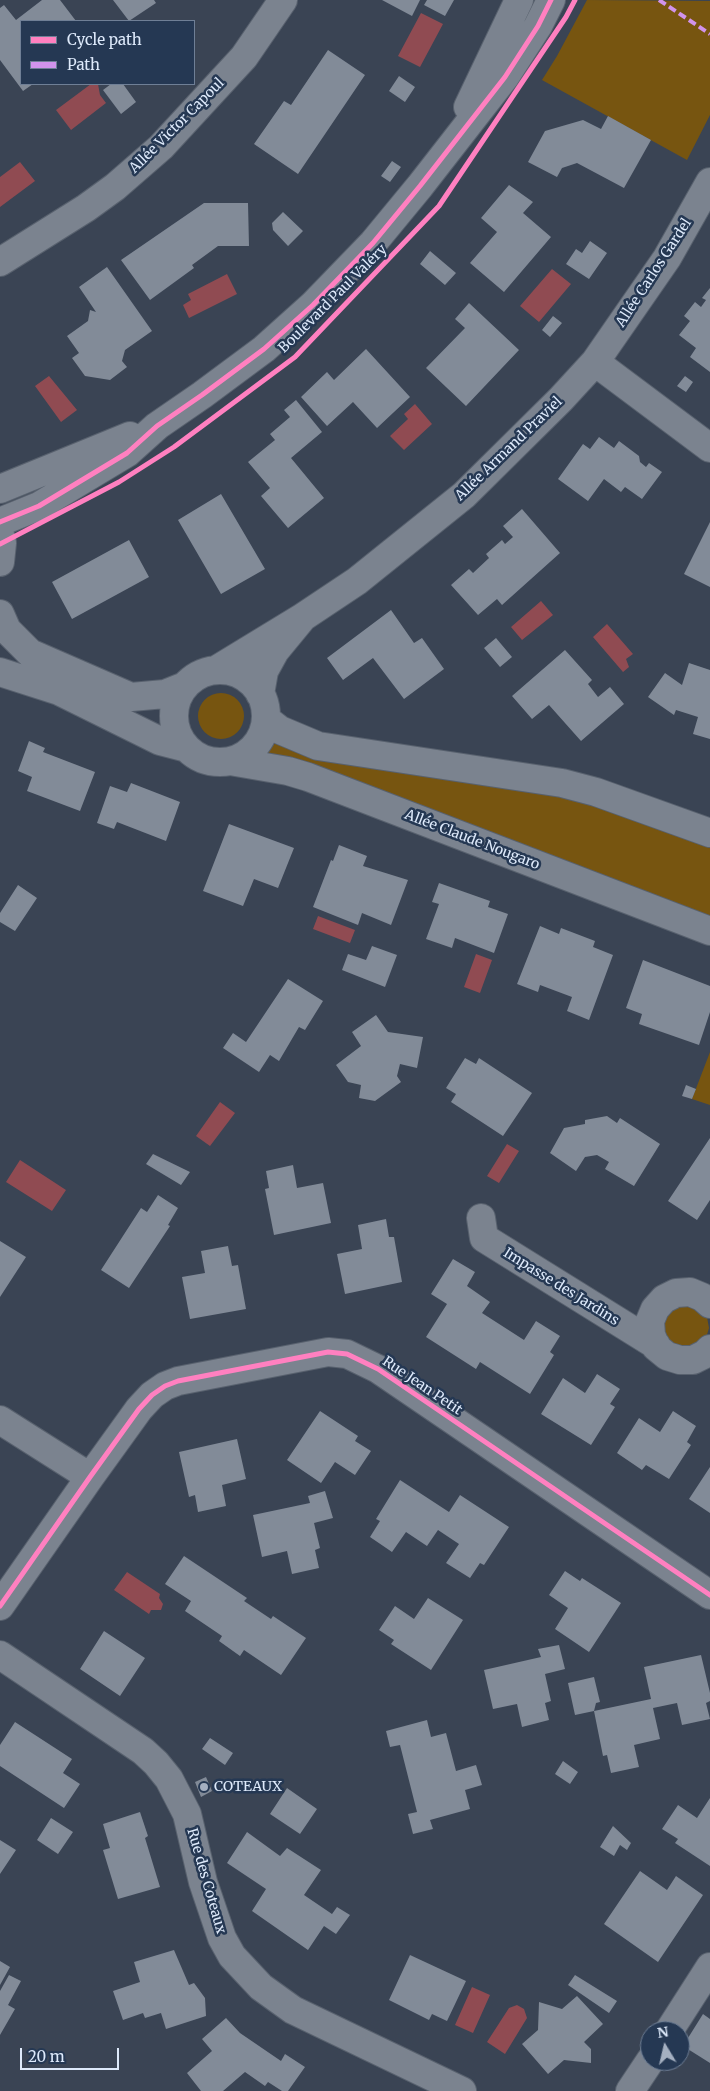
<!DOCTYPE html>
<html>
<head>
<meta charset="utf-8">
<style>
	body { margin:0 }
	#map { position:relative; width:710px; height:2091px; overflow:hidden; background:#3a4454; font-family:Merriweather,serif }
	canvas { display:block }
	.legend { position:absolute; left:20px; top:20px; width:175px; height:65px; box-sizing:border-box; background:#253853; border:1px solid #6f7f96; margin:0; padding:6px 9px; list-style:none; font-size:15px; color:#deeafb }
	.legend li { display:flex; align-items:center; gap:10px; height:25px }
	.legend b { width:25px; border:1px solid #6f7f96 }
	.north { position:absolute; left:640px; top:2021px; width:50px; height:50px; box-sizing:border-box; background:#253853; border:1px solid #6f7f96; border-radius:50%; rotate:351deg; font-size:14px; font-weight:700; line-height:20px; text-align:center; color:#deeafb }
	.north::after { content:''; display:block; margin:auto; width:18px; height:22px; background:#a5b0c1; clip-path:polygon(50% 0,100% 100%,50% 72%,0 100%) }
	.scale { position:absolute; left:20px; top:2048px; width:99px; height:22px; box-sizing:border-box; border:2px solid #deeafb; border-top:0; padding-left:6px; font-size:15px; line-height:18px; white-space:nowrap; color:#deeafb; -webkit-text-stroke:4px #253853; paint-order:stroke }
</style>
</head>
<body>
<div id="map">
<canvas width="710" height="2091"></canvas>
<ul class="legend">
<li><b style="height:6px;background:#ff80c0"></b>Cycle path</li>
<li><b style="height:6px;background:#d193ec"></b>Path</li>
</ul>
<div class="north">N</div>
<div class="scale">20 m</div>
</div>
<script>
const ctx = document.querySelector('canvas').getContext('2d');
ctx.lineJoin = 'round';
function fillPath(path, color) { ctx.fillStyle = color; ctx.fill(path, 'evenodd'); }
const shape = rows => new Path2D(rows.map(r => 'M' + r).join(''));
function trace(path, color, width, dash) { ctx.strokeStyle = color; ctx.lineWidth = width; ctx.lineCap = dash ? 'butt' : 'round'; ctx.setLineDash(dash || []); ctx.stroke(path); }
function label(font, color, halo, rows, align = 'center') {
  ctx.font = font + ' Merriweather,serif'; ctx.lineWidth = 5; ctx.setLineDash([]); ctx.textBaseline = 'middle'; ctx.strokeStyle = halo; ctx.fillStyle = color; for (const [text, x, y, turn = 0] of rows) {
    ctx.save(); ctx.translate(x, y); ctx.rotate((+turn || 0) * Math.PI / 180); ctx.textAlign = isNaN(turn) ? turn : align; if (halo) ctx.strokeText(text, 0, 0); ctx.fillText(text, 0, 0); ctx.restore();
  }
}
fillPath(shape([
	[587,0,710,1,710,115,687,160,542,80,557,56],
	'198 716a23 23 0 1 1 46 0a23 23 0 1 1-46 0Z',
	[271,740,547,790,710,843,710,920,263,754],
	[710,1052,710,1105,692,1099],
	[681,1303,701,1309,707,1317,709,1328,706,1338,698,1346,678,1349,663,1336,664,1315]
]), '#775510');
fillPath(shape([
	[421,13,443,24,420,67,398,56],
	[91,84,98,84,100,95,106,103,71,130,56,110],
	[20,162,35,181,0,207,0,177],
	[552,269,571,284,539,322,520,306],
	[227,274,237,294,189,318,183,305,191,300,188,294],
	[49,376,77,410,61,422,35,386],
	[415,404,432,424,404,450,390,436,408,419,404,414],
	[541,601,553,615,522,640,511,627],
	[607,624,633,654,626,659,629,667,623,672,593,637],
	[318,916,355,930,350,943,313,929],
	[476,954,492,960,480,993,464,987],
	[220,1102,235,1113,210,1146,196,1136],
	[507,1144,519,1151,499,1183,487,1176],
	[20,1160,66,1190,52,1211,6,1182],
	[127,1572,160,1594,159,1598,163,1604,161,1610,151,1610,149,1614,114,1590],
	[472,1987,490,1995,473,2033,455,2025],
	[517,2005,524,2009,527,2018,505,2054,487,2042,509,2008]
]), '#904b52');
fillPath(shape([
	[42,0,60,0,76,21,21,21,21,84,33,84,23,91,0,60,0,8,4,5,16,20],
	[113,0,154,0,156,3,129,21],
	[382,0,420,0,412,16],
	[427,0,454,0,445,16,424,5],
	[328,50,365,75,298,174,254,144,284,101,291,105],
	[399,76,415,87,405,102,389,91],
	[111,84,123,84,136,102,121,114,103,90],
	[608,116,651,140,624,188,577,163,562,168,557,177,528,162,545,131,583,120,601,129],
	[392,161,401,167,390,182,381,176],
	[509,185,533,202,523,213,551,237,504,292,470,263,497,232,481,218],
	[204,203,248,203,249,246,218,246,192,265,194,268,150,300,121,260],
	[283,212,303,231,288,246,273,230,272,223],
	[590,241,607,253,589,279,566,264,576,249,582,253],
	[430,251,456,273,445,285,420,264],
	[107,267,152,331,125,350,122,361,127,367,110,380,85,376,72,358,79,353,67,336,88,321,90,310,96,312,79,287],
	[710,288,710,372,690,357,696,348,679,335,690,321,684,316,695,302,701,307,706,300,702,298],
	[469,303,519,350,466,406,426,368,465,328,455,319],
	[553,316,562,323,550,337,542,330],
	[366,349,410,397,377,428,353,402,327,426,301,397,327,372,334,380],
	[685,376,693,382,686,392,677,386],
	[296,400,322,432,291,458,324,498,288,528,261,496,270,488,248,462,275,440,270,434,290,417,284,410],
	[599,437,614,448,619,441,639,456,640,462,646,467,649,463,662,472,642,499,625,487,621,492,604,479,588,501,558,479,583,444,590,449],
	[221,494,265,569,221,594,178,520],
	[522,509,560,553,502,605,497,599,478,615,451,585,469,569,473,573,489,558,486,554,502,540,505,544,513,537,503,526],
	[710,522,710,587,684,574],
	[129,540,149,577,72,619,52,582],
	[391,610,414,643,422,638,444,669,404,699,373,658,343,680,327,658],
	[496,638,512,657,500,667,484,648],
	[565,650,592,680,588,684,598,697,610,687,624,704,581,741,549,705,532,719,512,696],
	[689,663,710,670,710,739,693,734,698,717,676,710,674,715,648,697,665,673,682,685],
	[29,741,45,748,43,752,95,772,80,811,27,791,32,777,18,771],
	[131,783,180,802,166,841,117,822,114,829,97,823,110,786,127,792],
	[229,824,294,848,278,888,254,879,243,906,203,891],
	[339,845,367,856,363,866,408,880,391,925,362,913,358,925,313,907,331,860,333,861],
	[439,883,490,901,488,907,508,914,494,953,455,938,452,948,426,939,439,904,432,902],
	[18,885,37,898,15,931,0,922,0,913],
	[540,926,559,934,561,928,595,941,593,947,613,955,589,1020,567,1011,572,997,540,985,538,992,517,984],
	[372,946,397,955,385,987,342,970,348,954,366,960],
	[643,960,710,986,710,1012,699,1045,639,1024,642,1014,626,1008],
	[288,979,323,1001,305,1030,299,1027,279,1061,270,1055,259,1072,223,1048,233,1033,246,1042],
	[376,1015,388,1032,423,1037,417,1068,400,1064,397,1076,401,1082,375,1101,359,1098,361,1085,348,1082,336,1065,361,1046,352,1032],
	[465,1058,476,1064,479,1058,532,1093,503,1136,451,1102,456,1094,446,1088],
	[686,1085,696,1089,692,1099,682,1096],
	[607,1116,617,1123,620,1118,660,1144,634,1186,605,1169,609,1162,597,1155,585,1157,576,1171,550,1153,564,1128,585,1124,585,1120],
	[710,1138,710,1200,697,1220,668,1201],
	[153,1154,190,1172,181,1185,146,1164],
	[293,1165,297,1188,323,1183,331,1223,274,1235,265,1189,269,1188,266,1171],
	[158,1195,178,1208,168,1225,170,1226,129,1288,101,1270,141,1208,147,1212],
	[386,1219,389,1237,394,1237,402,1282,345,1294,337,1254,362,1249,358,1225],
	[0,1241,26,1257,0,1297],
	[228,1246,232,1266,238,1265,246,1309,190,1319,182,1277,205,1273,201,1251],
	[453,1259,475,1272,467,1286,490,1302,482,1313,524,1340,536,1321,560,1336,550,1352,554,1355,530,1394,480,1362,476,1369,426,1337,447,1304,431,1294],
	[597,1374,620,1389,610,1404,615,1407,591,1445,541,1414,563,1378,585,1393],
	[320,1411,358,1436,355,1441,371,1451,355,1475,335,1462,321,1483,287,1460],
	[673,1411,696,1426,687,1442,691,1445,669,1479,646,1465,642,1470,617,1453,639,1418,660,1432],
	[237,1439,246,1479,222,1485,226,1506,198,1512,195,1495,189,1497,179,1452],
	[710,1467,710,1513,689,1499],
	[400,1480,449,1512,460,1495,509,1527,484,1565,480,1563,470,1578,446,1563,459,1544,438,1530,427,1546,406,1532,392,1552,370,1537,380,1521,376,1519],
	[325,1491,333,1518,314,1523,320,1548,315,1550,319,1568,292,1574,287,1551,262,1557,253,1515,310,1503,308,1496],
	[184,1556,247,1598,244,1601,271,1619,273,1616,306,1638,281,1675,244,1650,240,1656,219,1641,222,1636,185,1611,191,1601,165,1584],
	[565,1571,580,1581,582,1578,621,1603,589,1652,555,1629,568,1608,549,1595],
	[428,1598,463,1620,431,1670,391,1644,394,1640,379,1630,395,1606,414,1619],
	[104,1631,145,1658,120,1696,80,1669],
	[559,1645,565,1669,545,1674,551,1701,545,1703,549,1720,522,1727,517,1704,493,1709,484,1670,541,1657,538,1649],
	[701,1655,710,1693,710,1701,706,1703,710,1719,682,1725,677,1703,653,1708,660,1739,634,1745,639,1767,611,1773,607,1755,603,1756,594,1711,651,1699,644,1667],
	[594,1677,600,1702,596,1703,594,1711,575,1715,568,1683],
	[427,1720,431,1737,446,1733,456,1771,476,1765,482,1785,465,1790,470,1809,430,1820,433,1829,413,1834,408,1814,417,1812,400,1745,390,1747,386,1731],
	[15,1722,72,1759,63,1773,80,1784,64,1808,0,1766,0,1745],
	[210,1738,233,1753,225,1765,202,1749],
	[563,1761,578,1772,570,1784,555,1774],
	[206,1777,212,1791,201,1797,195,1782],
	[287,1788,317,1809,300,1834,270,1814],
	[710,1798,710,1866,675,1843,678,1839,662,1829,678,1805,697,1818],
	[140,1812,148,1836,145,1838,160,1887,118,1899,103,1850,110,1848,103,1824],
	[51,1818,73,1832,58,1854,37,1840],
	[613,1826,631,1843,627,1850,620,1845,614,1856,600,1847],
	[247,1832,280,1856,287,1848,321,1870,304,1895,332,1914,337,1907,350,1915,336,1934,324,1926,308,1950,252,1911,266,1889,227,1863],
	[0,1840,16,1850,0,1874],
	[640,1871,667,1890,676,1876,703,1895,658,1962,604,1924],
	[174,1950,189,1985,194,1983,205,1998,206,2016,166,2029,161,2013,145,2018,143,2013,123,2020,113,1991,140,1982,134,1962],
	[410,1955,466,1981,447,2021,432,2014,429,2020,389,2000],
	[0,1961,10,1967,0,1985],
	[9,1975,21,1981,8,2005,15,2009,0,2035,0,1991],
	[575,1975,617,2001,609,2013,568,1985],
	[577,1996,603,2024,584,2042,591,2049,591,2063,564,2060,548,2074,522,2044,538,2030,539,2002,562,2009],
	[703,2014,710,2019,710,2063,683,2046],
	[226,2018,240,2033,281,2061,285,2054,305,2067,288,2091,282,2091,268,2082,265,2086,245,2072,223,2091,201,2091,187,2073,212,2051,202,2039]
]), '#828b98');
const minor = shape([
	[468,107,519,0],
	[0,262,86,208,115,187,161,147,244,57,283,0],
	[595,362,710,448],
	[0,489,130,436],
	[0,522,39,506,127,453,157,426,202,395,264,349,313,305,373,243,420,186,505,77,538,26,551,0],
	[0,535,2,543,0,562],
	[0,614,7,630,30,653,131,697,165,694,185,686],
	[303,617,357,581,464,495,561,399,595,362,667,258,710,182],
	[216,670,303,617,275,651,264,671,260,694],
	'174 716a46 46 0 1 1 92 0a46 46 0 1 1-92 0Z',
	[0,672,59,691,160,741,187,748],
	[266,719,280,730,318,746,562,783,596,792,710,833],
	[230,761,288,771,308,777,710,931],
	[481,1218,484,1238,656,1345],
	[710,1304,702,1297,690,1292,676,1293,664,1299,655,1309,650,1321,651,1335,656,1347,667,1356,680,1360,693,1360,705,1354,710,1349],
	[0,1420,90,1477],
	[0,1606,90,1477,139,1409,152,1395,165,1386,178,1381,328,1352,347,1354,378,1369,710,1595],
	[0,1655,143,1751,156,1763,169,1779,187,1814,203,1882,222,1938,232,1956,261,1987,293,2010,462,2091],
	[669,2031,710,1967],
	[630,2091,650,2061]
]);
trace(minor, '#58616e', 30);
trace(minor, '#7b838f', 28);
trace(shape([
	[659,0,710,34]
]), '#d193ec', 4, [8, 4]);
trace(shape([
	[0,522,39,506,127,453,157,426,202,395,264,349,313,305,373,243,420,186,505,77,538,26,551,0],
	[0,544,119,482,174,447,295,357,439,206,566,17,575,0],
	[0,1606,90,1477,139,1409,152,1395,165,1386,178,1381,328,1352,347,1354,378,1369,710,1595]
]), '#ff80c0', 5);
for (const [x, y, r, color] of [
	[204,1787,5,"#a5b0c1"]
]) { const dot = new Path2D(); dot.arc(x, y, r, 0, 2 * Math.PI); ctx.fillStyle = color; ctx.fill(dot); trace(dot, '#253853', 2); }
label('14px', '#deeafb', '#253853', [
	["Allée Victor Capoul",177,126,-45],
	["Allée Carlos Gardel",654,273,-57],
	["Boulevard Paul Valéry",333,299,-45],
	["Allée Armand Praviel",509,449,-44],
	["Allée Claude Nougaro",472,840,21],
	["Impasse des Jardins",561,1287,32],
	["Rue Jean Petit",422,1386,34],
	["Rue des Coteaux",206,1881,74]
]);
label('14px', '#deeafb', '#253853', [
	["COTEAUX",214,1787]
], 'left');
</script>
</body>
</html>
